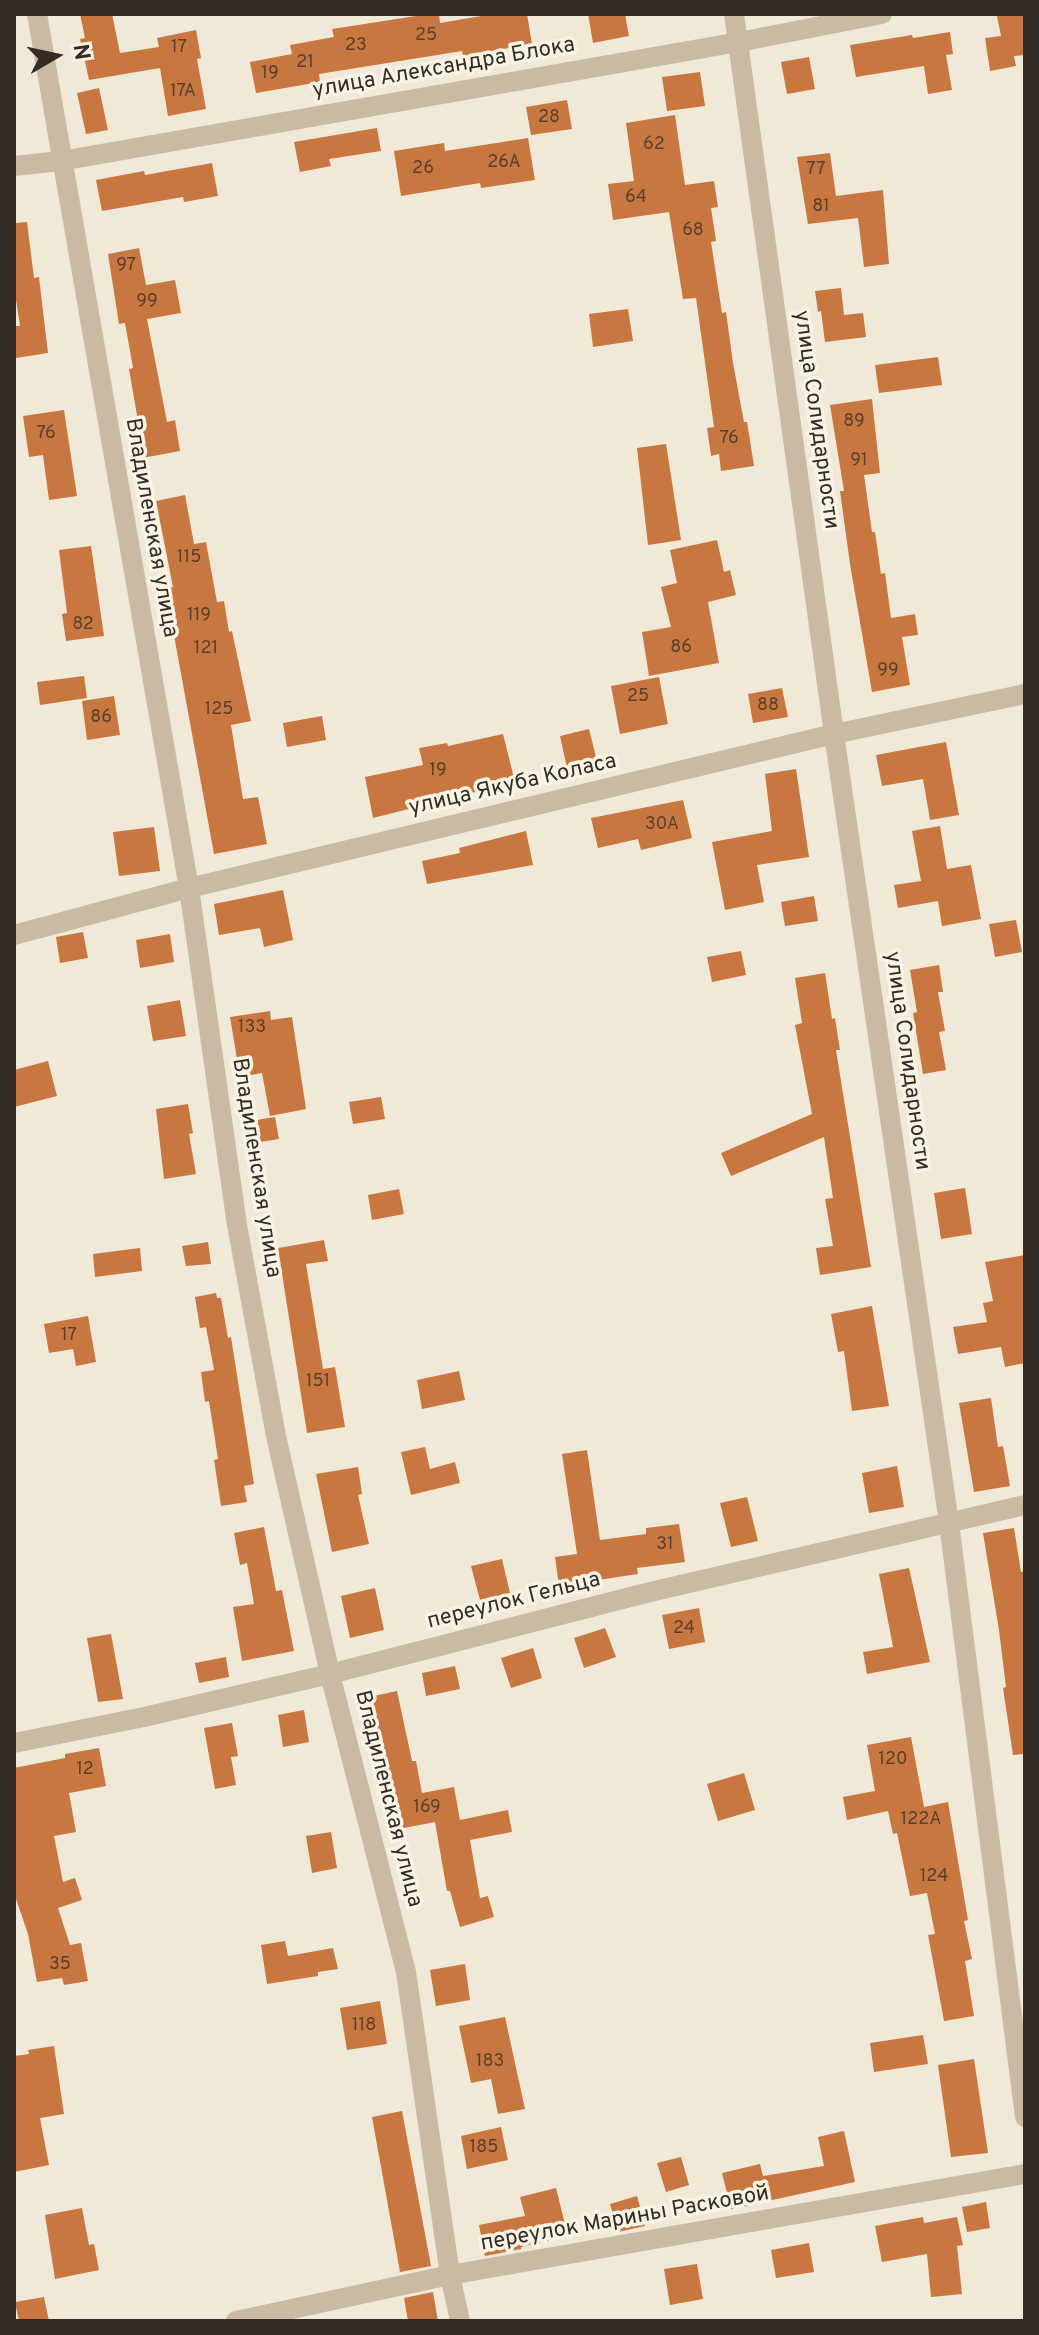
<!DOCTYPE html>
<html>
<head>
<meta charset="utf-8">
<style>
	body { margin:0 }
	#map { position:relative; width:1039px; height:2335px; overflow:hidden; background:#f1e9d7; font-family:Overpass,sans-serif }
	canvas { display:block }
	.frame { position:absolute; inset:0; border:16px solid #342c25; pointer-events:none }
	.north { position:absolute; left:16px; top:16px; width:80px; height:80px; -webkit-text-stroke:6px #f9f3e3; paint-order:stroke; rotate:81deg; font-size:22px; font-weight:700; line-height:32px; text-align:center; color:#342c25 }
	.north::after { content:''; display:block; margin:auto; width:28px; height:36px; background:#342c25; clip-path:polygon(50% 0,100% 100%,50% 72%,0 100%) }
</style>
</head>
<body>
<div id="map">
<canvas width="1039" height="2335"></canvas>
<div class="frame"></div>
<div class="north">N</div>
</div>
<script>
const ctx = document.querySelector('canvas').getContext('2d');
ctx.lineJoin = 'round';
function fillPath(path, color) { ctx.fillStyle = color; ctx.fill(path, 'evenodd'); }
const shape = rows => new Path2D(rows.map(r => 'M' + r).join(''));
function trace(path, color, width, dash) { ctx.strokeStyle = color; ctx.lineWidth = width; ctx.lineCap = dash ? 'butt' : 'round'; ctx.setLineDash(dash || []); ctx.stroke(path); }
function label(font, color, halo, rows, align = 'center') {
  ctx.font = font + ' Overpass,sans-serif'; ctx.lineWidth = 7; ctx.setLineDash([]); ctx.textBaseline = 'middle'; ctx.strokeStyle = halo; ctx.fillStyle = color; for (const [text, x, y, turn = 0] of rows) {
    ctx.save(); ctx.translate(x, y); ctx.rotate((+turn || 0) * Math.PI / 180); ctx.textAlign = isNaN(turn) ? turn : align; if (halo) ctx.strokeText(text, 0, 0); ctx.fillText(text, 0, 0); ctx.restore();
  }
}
fillPath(shape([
	[80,14,112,14,120,53,159,47,157,38,196,30,201,58,197,59,206,109,168,116,160,68,89,80,80,39,85,38],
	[429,14,439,14,440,23,493,14,527,14,532,44,485,52,486,56,464,60,462,51,319,74,320,82,256,93,250,62,292,54,290,45,334,37,332,29],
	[588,14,625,14,629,36,593,43],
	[1009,14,1025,14,1025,55,1014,56,1016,66,990,71,985,38,1001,36,997,16],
	[950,32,953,54,946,55,952,90,928,94,924,66,856,77,850,45,912,35,913,38],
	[809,57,815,89,787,94,781,62],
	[700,72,705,106,667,111,662,77],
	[99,88,108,130,86,134,77,93],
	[567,100,572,129,531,135,526,107],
	[675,115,685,185,714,181,718,207,711,208,716,241,711,242,722,313,726,312,733,363,744,422,747,422,754,466,721,471,719,454,711,456,707,428,714,427,696,298,683,299,669,212,613,220,608,184,634,181,626,123],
	[377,128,381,151,329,159,331,166,300,172,294,142],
	[528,138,535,180,481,188,480,183,401,196,394,151,444,143,445,151],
	[830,153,836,196,883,190,889,264,864,267,858,218,808,224,797,157],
	[212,163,218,196,184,202,183,197,102,211,96,180,144,171,145,175],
	[27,222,34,278,39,277,48,353,16,358,14,326,20,326,14,287,14,223],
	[139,248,146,285,175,280,181,313,147,319,167,422,175,420,180,451,142,458,136,427,139,427,129,369,133,368,125,323,119,324,108,254],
	[841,288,844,315,863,313,866,337,825,342,821,311,818,312,815,291],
	[628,309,633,341,593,347,589,314],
	[938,357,942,385,879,393,875,365],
	[872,399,880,473,864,475,872,532,875,532,881,574,885,573,891,618,915,614,918,635,902,637,910,685,872,692,850,564,840,491,844,491,830,405],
	[64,410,77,496,49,500,43,455,29,457,23,416],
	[666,444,681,540,648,545,637,448],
	[185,495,194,544,206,542,217,602,224,601,229,632,232,631,251,721,231,725,243,799,258,797,267,844,214,854,175,641,167,588,173,587,156,501],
	[717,540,724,572,730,570,736,595,708,602,719,663,649,676,642,632,671,627,661,587,677,583,670,550],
	[91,546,104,636,66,641,62,614,67,613,59,550],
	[84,676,87,698,40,705,37,682],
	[659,677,668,724,620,734,611,686],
	[782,688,788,717,753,723,748,694],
	[114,696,120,735,87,740,82,701],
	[322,716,326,740,287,747,283,723],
	[589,729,597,761,567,768,560,736],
	[503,734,515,782,373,818,365,777,423,765,419,748,447,743,448,746],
	[946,742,959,815,930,820,923,779,882,786,876,755],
	[796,769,809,857,757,865,764,902,725,910,712,842,772,831,765,774],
	[683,800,692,838,641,850,638,839,598,848,591,818],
	[940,826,947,869,971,865,981,919,942,926,938,901,898,908,894,885,921,881,912,831],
	[154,827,160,871,119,876,113,832],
	[526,831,533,865,427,884,422,861,460,853,459,848],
	[283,890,293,940,264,947,260,928,219,935,214,904],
	[814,896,818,921,785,926,781,902],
	[1016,920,1022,952,995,957,989,924],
	[83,932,88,958,60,963,56,937],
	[170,934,174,962,140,968,136,940],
	[741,951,746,975,712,982,707,957],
	[939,965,943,992,938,992,945,1031,939,1032,946,1070,923,1074,913,1013,917,1012,910,970],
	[825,973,832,1019,835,1018,840,1050,836,1050,871,1267,820,1275,816,1248,833,1246,825,1199,833,1198,824,1137,731,1176,721,1153,812,1114,795,1025,802,1023,795,978],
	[180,1000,186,1036,153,1041,147,1006],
	[270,1011,271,1020,292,1017,306,1109,270,1116,262,1073,240,1077,230,1017],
	[48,1061,57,1096,14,1107,14,1070],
	[381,1097,385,1119,353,1124,349,1102],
	[188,1104,193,1133,189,1134,196,1174,164,1179,156,1109],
	[275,1117,279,1139,254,1143,250,1121],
	[965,1188,972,1234,941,1239,934,1193],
	[399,1189,404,1214,372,1220,368,1195],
	[324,1240,328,1261,306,1264,323,1369,335,1367,345,1427,307,1433,278,1248],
	[208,1242,211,1264,186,1266,182,1246],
	[140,1248,142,1271,95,1277,93,1254],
	[1025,1255,1025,1363,1005,1367,1001,1347,958,1354,953,1327,987,1322,983,1303,993,1301,985,1262],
	[216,1293,217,1298,221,1298,228,1338,231,1337,254,1484,244,1486,247,1502,221,1506,214,1460,218,1459,209,1401,205,1402,201,1372,214,1370,206,1327,200,1328,195,1297],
	[872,1306,889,1406,852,1411,844,1351,838,1352,831,1314],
	[88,1316,96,1362,76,1366,73,1349,49,1353,44,1324],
	[459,1371,465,1400,422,1409,417,1380],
	[991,1398,998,1447,1003,1446,1010,1486,974,1492,959,1403],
	[425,1447,430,1469,455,1462,460,1483,411,1495,401,1452],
	[587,1450,600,1540,646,1534,646,1528,679,1524,685,1562,637,1568,638,1574,559,1586,555,1557,577,1554,562,1454],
	[897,1466,904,1507,869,1513,862,1473],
	[358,1467,362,1494,358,1495,369,1544,332,1552,316,1474],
	[747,1497,758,1541,731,1547,720,1503],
	[264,1527,276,1591,282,1590,294,1651,242,1661,233,1607,254,1604,247,1563,240,1565,234,1533],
	[1014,1528,1021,1572,1025,1571,1025,1754,1013,1755,1003,1688,1006,1687,999,1630,983,1533],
	[502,1559,510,1593,480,1600,471,1566],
	[909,1568,930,1662,867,1674,863,1652,893,1647,879,1574],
	[375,1588,384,1630,350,1638,341,1596],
	[699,1608,705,1642,669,1649,662,1615],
	[605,1628,616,1657,584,1668,574,1638],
	[111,1634,123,1699,98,1702,87,1638],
	[533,1648,542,1678,511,1688,501,1658],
	[226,1657,229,1677,199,1683,195,1663],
	[455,1666,460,1689,426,1696,422,1673],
	[397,1691,412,1761,416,1761,422,1793,454,1787,460,1820,508,1810,512,1832,470,1840,480,1898,488,1896,494,1917,460,1927,450,1891,447,1891,435,1822,399,1829,393,1796,388,1797,369,1697],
	[304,1710,309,1742,283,1747,278,1715],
	[232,1723,238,1756,231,1757,236,1785,215,1789,204,1728],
	[911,1737,924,1807,948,1802,968,1920,964,1921,972,1959,965,1961,974,2016,944,2021,928,1935,935,1934,927,1893,910,1896,897,1833,893,1834,888,1811,847,1820,843,1797,875,1791,867,1745],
	[99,1748,106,1786,69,1793,76,1832,54,1836,63,1882,75,1878,82,1900,58,1908,70,1945,81,1943,88,1981,64,1985,62,1978,37,1982,28,1934,14,1893,14,1768,65,1758,65,1754],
	[744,1773,755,1810,718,1821,707,1784],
	[331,1832,337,1868,312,1873,306,1836],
	[285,1941,288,1956,333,1948,338,1969,318,1972,318,1976,267,1984,261,1945],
	[465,1964,470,2000,436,2006,430,1970],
	[380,2001,387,2044,347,2050,340,2008],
	[505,2017,525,2109,498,2114,491,2079,471,2083,459,2026],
	[923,2035,928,2064,874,2072,870,2043],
	[54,2046,64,2114,40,2118,49,2165,14,2172,14,2056,29,2054,28,2050],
	[974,2059,988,2153,951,2157,938,2065],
	[402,2111,431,2266,400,2272,372,2117],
	[501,2127,508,2160,467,2169,461,2136],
	[844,2131,855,2182,731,2209,722,2173,760,2164,763,2176,824,2166,818,2137],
	[681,2157,689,2185,666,2192,657,2163],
	[556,2188,568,2236,521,2247,521,2249,485,2256,479,2225,525,2216,520,2197],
	[637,2196,645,2226,618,2232,610,2204],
	[986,2202,990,2228,967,2232,962,2207],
	[82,2208,89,2245,94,2244,99,2270,55,2279,45,2215],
	[923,2217,924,2223,957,2217,963,2245,957,2246,962,2294,931,2297,927,2254,882,2262,875,2226],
	[809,2243,814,2272,776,2278,771,2250],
	[697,2264,703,2299,670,2305,664,2269],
	[433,2292,438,2321,408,2321,404,2298],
	[44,2297,49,2321,19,2321,15,2302]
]), '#c7773f');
trace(shape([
	[37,14,189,888,237,1225,276,1436,330,1674,406,1972,450,2275,460,2321],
	[734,14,834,734,949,1523,1025,2117],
	[14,166,61,161,739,42,882,14],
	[14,935,189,888,834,734,1025,694],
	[14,1743,144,1717,330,1674,646,1593,1025,1505],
	[236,2321,450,2275,1025,2174]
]), '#c9bba3', 20);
label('18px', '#593f2c', null, [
	["25",426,36],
	["23",356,46],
	["17",179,48],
	["21",305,63],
	["19",270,74],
	["17А",183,92],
	["28",549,118],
	["62",654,145],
	["26А",504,163],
	["26",423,169],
	["77",816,170],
	["64",636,198],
	["81",821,207],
	["68",693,231],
	["97",126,266],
	["99",147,302],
	["89",854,422],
	["76",46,434],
	["76",729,439],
	["91",859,461],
	["115",189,558],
	["119",199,616],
	["82",83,625],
	["86",681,648],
	["121",206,649],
	["99",888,671],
	["25",638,697],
	["88",768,706],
	["125",219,710],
	["86",101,718],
	["19",438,771],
	["30А",662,825],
	["133",252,1028],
	["17",69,1336],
	["151",318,1382],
	["31",665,1545],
	["24",684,1629],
	["120",893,1760],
	["12",85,1770],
	["169",427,1808],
	["122А",921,1820],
	["124",934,1877],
	["35",60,1965],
	["118",364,2026],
	["183",490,2062],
	["185",484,2148]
]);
label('22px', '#342c25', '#f9f3e3', [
	["улица Александра Блока",444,69,-10],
	["улица Солидарности",815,420,82],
	["Владиленская улица",150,528,80],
	["улица Якуба Коласа",513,786,-13],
	["улица Солидарности",906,1061,82],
	["Владиленская улица",255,1168,81],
	["переулок Гельца",514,1602,-14],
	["Владиленская улица",387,1799,76],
	["переулок Марины Расковой",625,2220,-10]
]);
</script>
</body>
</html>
